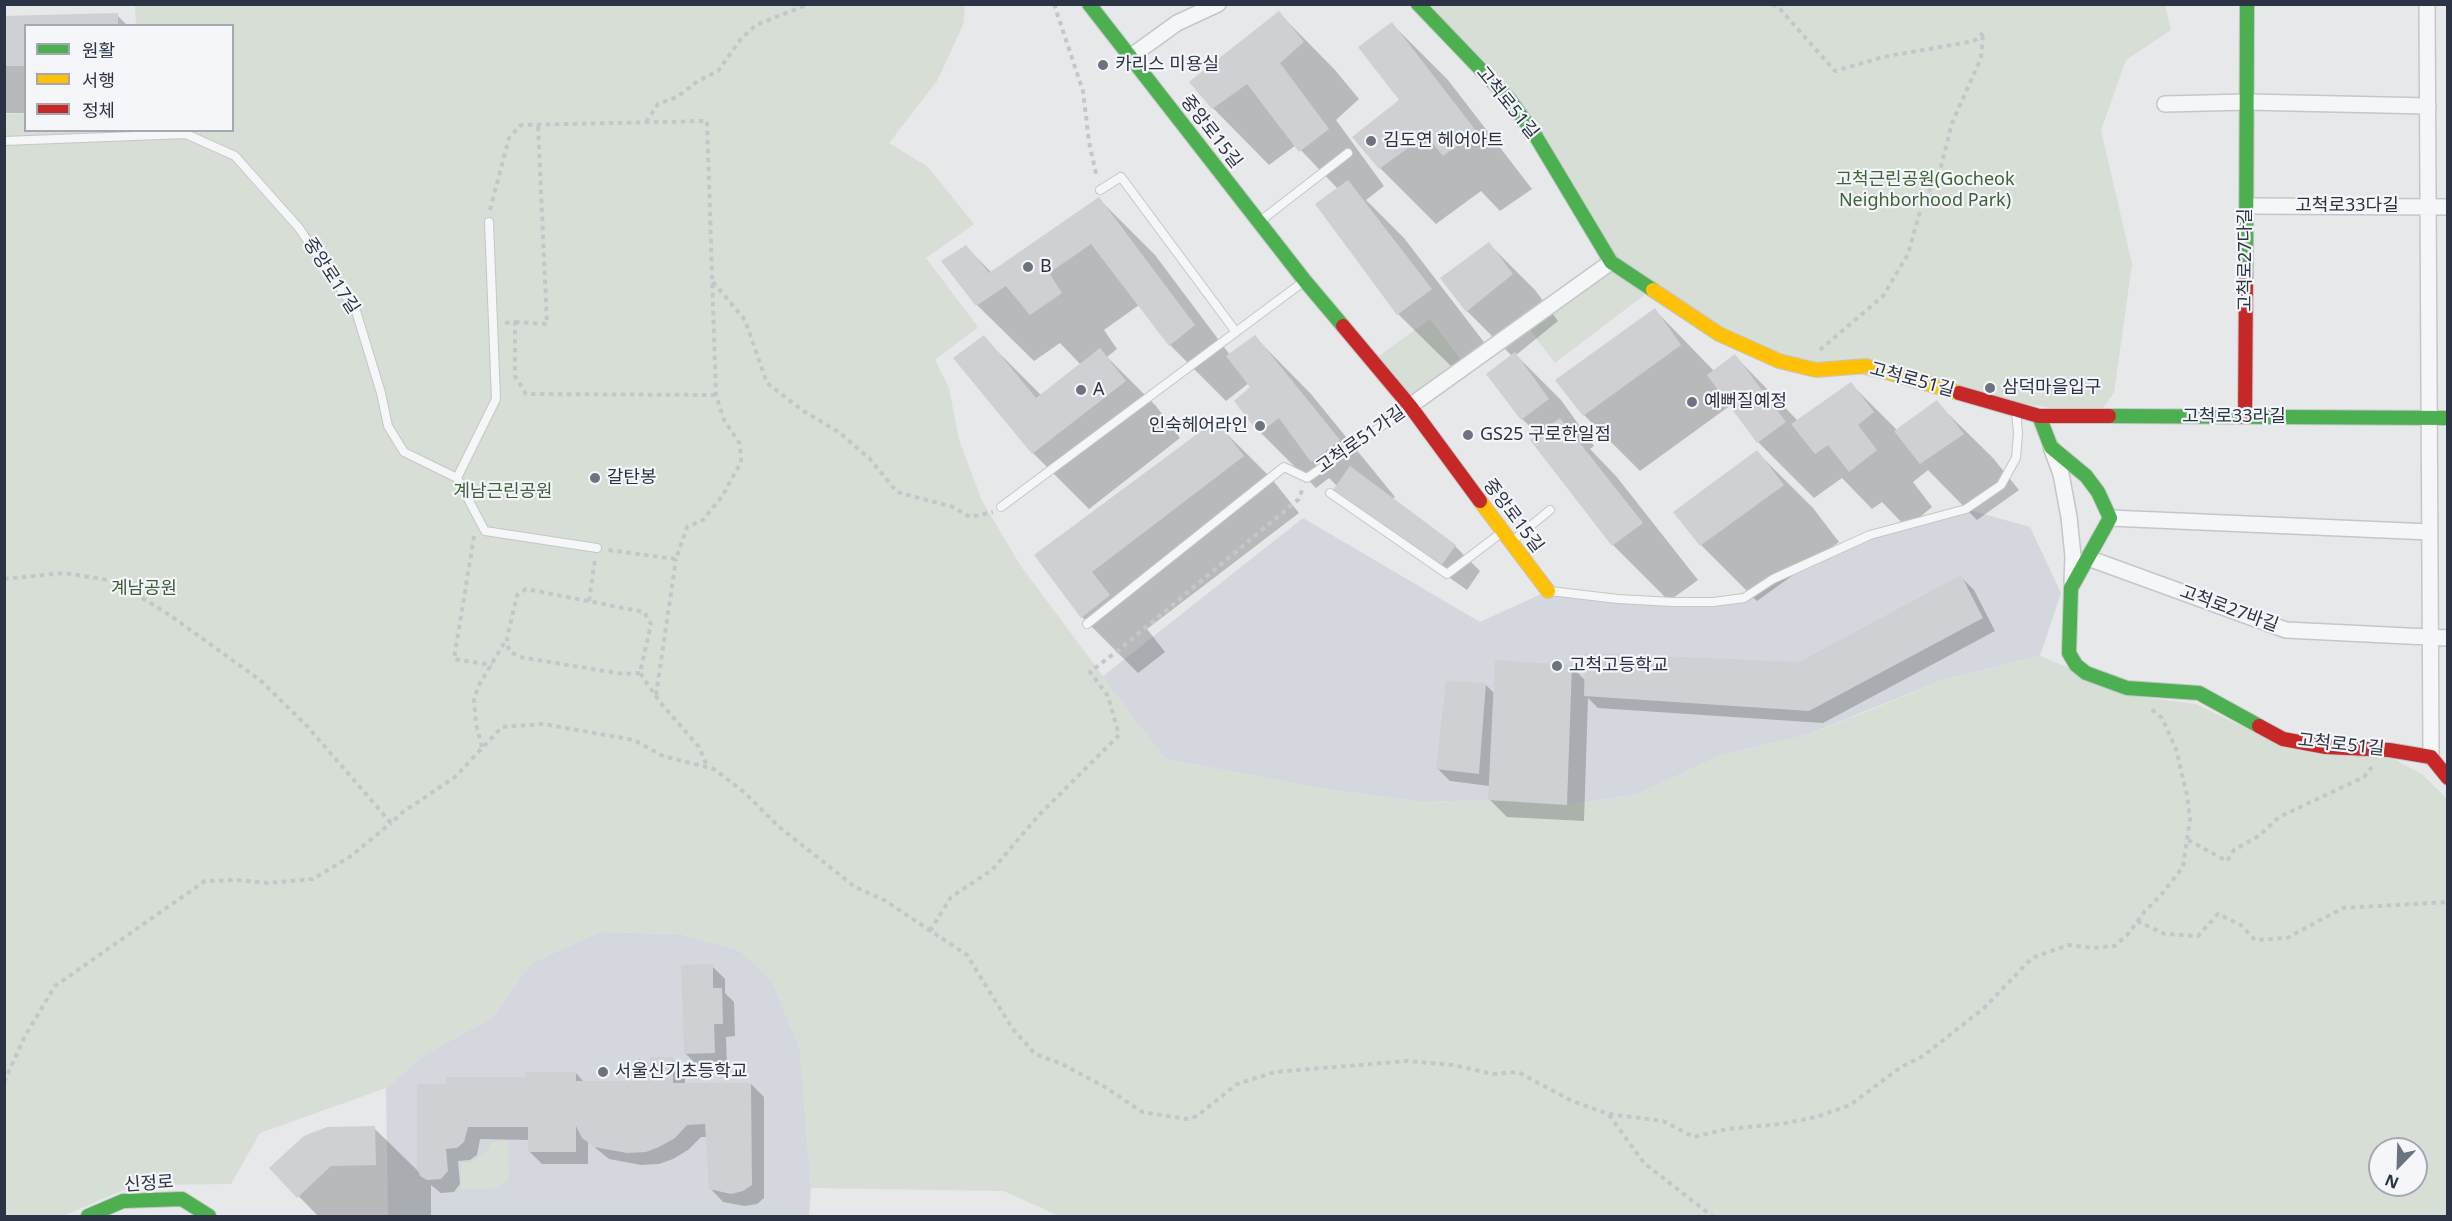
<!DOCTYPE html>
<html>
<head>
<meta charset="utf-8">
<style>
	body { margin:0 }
	#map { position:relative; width:2452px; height:1221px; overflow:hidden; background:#e6e8ea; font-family:"Noto Sans","Noto Sans KR",sans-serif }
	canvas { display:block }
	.frame { position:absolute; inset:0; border:6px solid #2b3445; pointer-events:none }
	.legend { position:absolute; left:24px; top:24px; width:210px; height:108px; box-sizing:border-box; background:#f4f6f9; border:2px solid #a4a8b1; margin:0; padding:8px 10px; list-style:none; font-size:18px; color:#2b3445 }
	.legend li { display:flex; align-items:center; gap:12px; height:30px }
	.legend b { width:30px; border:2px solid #a4a8b1 }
	.north { position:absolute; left:2368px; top:1137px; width:60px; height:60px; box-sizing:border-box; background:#f4f6f9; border:2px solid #a4a8b1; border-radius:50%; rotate:203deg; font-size:16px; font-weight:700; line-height:24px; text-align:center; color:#2b3445 }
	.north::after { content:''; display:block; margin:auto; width:21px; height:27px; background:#6c737f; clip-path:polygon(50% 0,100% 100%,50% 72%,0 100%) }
</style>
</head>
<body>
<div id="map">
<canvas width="2452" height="1221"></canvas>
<div class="frame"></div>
<ul class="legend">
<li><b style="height:8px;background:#4caf50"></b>원활</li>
<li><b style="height:8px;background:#ffc107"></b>서행</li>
<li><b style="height:8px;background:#c62828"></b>정체</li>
</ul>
<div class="north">N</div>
</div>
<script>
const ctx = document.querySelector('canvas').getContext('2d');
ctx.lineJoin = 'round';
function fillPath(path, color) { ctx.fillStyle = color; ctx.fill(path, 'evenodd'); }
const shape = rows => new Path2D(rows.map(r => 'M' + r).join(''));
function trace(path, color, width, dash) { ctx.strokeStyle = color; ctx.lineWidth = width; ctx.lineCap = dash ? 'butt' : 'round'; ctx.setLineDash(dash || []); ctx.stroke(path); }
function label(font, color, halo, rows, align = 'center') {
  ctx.font = font + ' "Noto Sans","Noto Sans KR",sans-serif'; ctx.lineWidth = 4.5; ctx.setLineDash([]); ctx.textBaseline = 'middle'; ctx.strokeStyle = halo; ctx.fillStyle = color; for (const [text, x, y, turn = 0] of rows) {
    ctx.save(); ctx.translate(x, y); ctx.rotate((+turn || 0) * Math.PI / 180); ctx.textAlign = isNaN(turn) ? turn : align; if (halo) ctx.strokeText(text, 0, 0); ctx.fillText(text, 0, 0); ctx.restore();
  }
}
fillPath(shape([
	[1966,509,2030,527,2061,593,2040,656,1943,680,1806,735,1722,755,1635,795,1567,805,1488,800,1423,802,1325,789,1165,759,1102,677,1303,518,1480,622,1548,591,1618,599,1744,598,1773,579,1870,535],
	[600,932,681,934,740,951,771,979,800,1049,811,1188,809,1216,388,1216,386,1088,424,1055,493,1017,531,963]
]), '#d4d7dd');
fillPath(shape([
	[135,5,965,5,963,25,937,81,889,143,928,167,974,224,926,258,978,327,935,360,949,388,959,440,982,501,1020,565,1165,759,1325,789,1423,802,1488,800,1567,805,1635,795,1722,755,1806,735,1866,712,1943,680,2040,656,2142,697,2196,704,2278,744,2389,756,2423,775,2447,799,2447,1216,1059,1216,1004,1191,811,1188,800,1049,771,979,740,951,681,934,600,932,531,963,493,1017,424,1055,386,1088,260,1133,231,1184,135,1185,63,1216,5,1216,5,114,25,113,26,130,232,130,232,26,136,25],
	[2380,1149,2416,1149,2416,1185,2380,1185],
	[1418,5,2165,5,2171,30,2126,60,2101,130,2132,264,2114,393,2097,416,1779,361,1652,289,1555,363,1525,324,1611,262,1535,135],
	[1430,319,1466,366,1410,406,1372,361],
	[492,1141,508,1141,509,1177,506,1182,500,1187,492,1189,461,1189,461,1163,472,1162,488,1150]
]), '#d6ded6');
fillPath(shape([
	[1279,13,1335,70,1359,99,1336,120,1384,186,1366,200,1404,238,1487,346,1455,370,1398,314,1338,189,1296,145,1269,165,1213,108,1192,82],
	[117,15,128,26,26,26,26,113,4,113,4,17],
	[1392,24,1448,80,1532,189,1500,211,1481,191,1436,224,1380,168,1402,101],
	[1099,199,1155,255,1230,355,1255,337,1311,394,1395,497,1392,499,1455,546,1480,571,1467,590,1360,515,1335,490,1337,486,1329,478,1316,488,1260,432,1252,388,1249,383,1226,401,1170,345,1139,305,1104,330,1117,349,1107,357,1156,406,1180,438,1089,509,1033,453,955,358,983,337,1042,396,1081,365,1060,343,1034,361,977,305,966,247,992,273],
	[1489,244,1535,290,1558,321,1516,355,1561,400,1594,446,1590,449,1616,476,1698,580,1669,601,1613,545,1532,441,1539,435,1522,419,1512,356,1467,311],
	[1655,310,1714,371,1735,356,1798,421,1851,384,1898,431,1936,402,1993,458,2019,490,1977,520,1928,470,1913,482,1932,507,1907,528,1882,502,1872,509,1842,478,1814,498,1758,442,1731,405,1640,471,1584,415],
	[1215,422,1271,478,1299,513,1147,629,1165,652,1138,673,1082,617,1036,555],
	[1757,452,1813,508,1839,542,1757,601,1701,545],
	[1961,577,1974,590,1995,631,1823,723,1598,708,1588,698,1584,821,1507,817,1489,799,1490,786,1450,781,1437,768,1486,685,1495,694,1571,666,1586,681,1799,663],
	[712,966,725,979,725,993,734,1002,735,1036,726,1037,727,1066,698,1066,685,1053],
	[672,1059,685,1072,685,1084,751,1084,764,1097,764,1198,757,1204,745,1206,723,1202,710,1188,707,1137,701,1137,688,1150,673,1159,659,1164,641,1165,609,1159,588,1142,588,1164,542,1164,529,1151,529,1140,480,1139,477,1155,470,1160,458,1161,460,1184,454,1192,441,1193,431,1185,431,1216,318,1216,271,1168,374,1128,420,1173,448,1086,576,1073,584,1082,651,1082]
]), '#0003');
fillPath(shape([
	[1279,11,1304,42,1280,63,1329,129,1299,152,1247,84,1212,109,1189,82],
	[118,13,118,26,26,26,26,66,4,66,4,16],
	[1392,22,1477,132,1443,156,1426,135,1379,169,1352,137,1399,100,1358,47],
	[1348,180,1432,289,1397,315,1315,204],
	[1099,197,1195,325,1169,346,1091,244,1049,273,1062,293,1030,315,1006,286,976,306,941,261,966,245,989,273],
	[1489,242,1513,274,1466,312,1440,278],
	[1655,308,1681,345,1583,416,1555,380],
	[984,335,1036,398,1100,348,1126,381,1032,454,953,358],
	[1255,335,1340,440,1311,462,1279,418,1259,433,1234,401,1250,387,1226,356],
	[1515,352,1549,399,1521,420,1486,374],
	[1735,354,1786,422,1757,443,1707,375],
	[1851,382,1874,412,1858,425,1877,450,1849,472,1828,445,1815,454,1791,424],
	[1937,400,1964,434,1920,464,1894,431],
	[1560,418,1643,523,1612,546,1530,440],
	[1216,420,1244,456,1092,572,1110,595,1081,618,1034,555],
	[1757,450,1784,485,1700,546,1673,512],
	[1350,466,1456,545,1441,566,1333,490],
	[1961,575,1983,618,1809,711,1584,696,1585,653,1799,662],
	[1495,660,1572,665,1567,805,1488,800],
	[1446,681,1486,683,1479,774,1436,769],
	[713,964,713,988,722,988,723,1024,714,1024,715,1053,684,1054,681,965],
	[650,1057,673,1057,673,1083,751,1083,752,1185,743,1191,731,1194,709,1189,705,1124,687,1125,675,1138,659,1147,646,1152,627,1153,594,1147,582,1138,576,1126,576,1152,528,1152,528,1127,468,1127,464,1142,457,1148,446,1149,448,1171,441,1179,427,1180,420,1176,417,1168,417,1084,446,1084,446,1077,525,1077,525,1072,576,1072,576,1081,650,1081],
	[375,1126,376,1165,331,1166,297,1198,269,1168,304,1136,327,1127]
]), '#ced0d3');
const lane = shape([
	[4,141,186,134,235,156,299,228,356,311,381,393,388,426,404,452,457,478,485,531,597,548],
	[1100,190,1121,177,1236,332],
	[1259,222,1348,153],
	[457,478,496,399,489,222],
	[1330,493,1447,574,1501,533],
	[1001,507,1303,282],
	[1511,542,1550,510],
	[1550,591,1618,599,1673,602,1713,602,1744,598,1773,579,1870,535,1966,509,2001,485,2016,458,2018,433,2016,412],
	[1087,624,1284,467,1307,478,1409,407]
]);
const street = shape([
	[2427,4,2431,757],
	[1130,57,1177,23,1218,4],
	[2165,104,2247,102,2428,106],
	[2247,206,2448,207],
	[1410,406,1611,262],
	[2051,447,2061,474,2069,517,2073,556,2072,582],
	[2110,518,2430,532],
	[2088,558,2286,630,2448,638]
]);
const fast = shape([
	[1089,4,1305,281,1343,326],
	[1418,4,1510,100,1535,135,1611,262,1653,290],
	[2246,276,2247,4],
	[2039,416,2051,447,2086,476,2098,492,2110,518,2071,588,2069,653,2076,665,2086,673,2127,688,2199,693,2259,726],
	[2109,416,2448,418],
	[88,1216,123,1201,182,1199,209,1216]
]);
const slow = shape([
	[1653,290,1719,334,1779,361,1816,370,1866,366,1959,393],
	[1480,501,1548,591]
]);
const jam = shape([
	[1343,326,1410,406,1480,501],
	[1959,393,2039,416,2109,416],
	[2245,417,2246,276],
	[2259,726,2283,739,2326,747,2389,750,2431,757,2448,778]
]);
trace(lane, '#c4c6c8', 10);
trace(street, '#c4c6c8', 18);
trace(fast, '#c4c6c8', 16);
trace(slow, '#c4c6c8', 16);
trace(jam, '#c4c6c8', 16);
trace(shape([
	[1054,4,1083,91,1089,142,1097,178],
	[1772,4,1780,9,1835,71,1883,57,1974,41,1983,33],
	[646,122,658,104,677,97,698,81,718,71,741,39,756,25,809,4],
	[490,210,509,138,521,125,707,121,716,395,724,420,740,444,741,462,723,495,703,520,687,527,676,559,608,550],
	[713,282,745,320,767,383,802,410,840,433,870,459,897,492,953,507,970,517,993,512],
	[515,322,547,324,538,125],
	[505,323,515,322,515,376,526,394,716,395],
	[1820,350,1883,296,1908,254,1923,201,1939,174,1952,123,1981,58,1983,33],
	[474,536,454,659,492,665],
	[4,579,64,573,115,581,171,616,260,680,307,726,391,823,403,812,455,777,502,727,543,724,634,740,663,756,714,769,745,793,778,826,855,887,884,900,967,955,1012,1028,1035,1054,1062,1064,1105,1087,1142,1112,1187,1119,1197,1116,1237,1084,1275,1072,1407,1061,1453,1065,1493,1074,1518,1072,1572,1101,1609,1114,1663,1121,1694,1137,1727,1129,1781,1124,1816,1117,1850,1105,1901,1067,1923,1056,1984,1008,2032,958,2069,945,2093,948,2115,946,2128,934,2145,911,2161,895,2183,867,2190,819,2187,795,2176,749,2162,718,2150,708],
	[589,601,595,560],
	[640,673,623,674,519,657,509,651,507,638,517,595,526,589,644,612,651,624,640,673,659,701,699,747,707,766],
	[656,695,676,559],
	[482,747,476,724,474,699,479,685,507,638],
	[2188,840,2227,861,2234,850,2260,835,2279,817,2364,777,2372,767],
	[2137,921,2165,934,2198,936,2218,914,2241,925,2255,940,2287,938,2343,908,2448,902],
	[930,931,951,897,992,870,1039,815,1119,735,1108,696,1090,672,1120,649,1299,499,1303,487],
	[4,1082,25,1036,55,986,205,881,236,880,268,883,313,879,351,856,391,823],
	[1609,1115,1644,1163,1712,1216]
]), '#c5c6ca', 4, [4.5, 4.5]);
trace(lane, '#f5f6f7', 8);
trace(street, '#f5f6f7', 15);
trace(fast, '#4caf50', 14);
trace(slow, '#ffc107', 14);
trace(jam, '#c62828', 14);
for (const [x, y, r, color] of [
	[1103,65,6,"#6c737f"],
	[1371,141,6,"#6c737f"],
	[1028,267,6,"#6c737f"],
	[1990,388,6,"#6c737f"],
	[1081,390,6,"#6c737f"],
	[1692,402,6,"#6c737f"],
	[1260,426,6,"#6c737f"],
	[1468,435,6,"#6c737f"],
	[595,478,6,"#6c737f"],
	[1557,666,6,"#6c737f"],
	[603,1072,6,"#6c737f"]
]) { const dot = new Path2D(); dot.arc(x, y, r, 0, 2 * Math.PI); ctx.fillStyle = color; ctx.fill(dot); trace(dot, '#f4f6f9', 2); }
label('18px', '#2b3445', '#f4f6f9', [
	["카리스 미용실",1115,65],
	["김도연 헤어아트",1383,141],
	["B",1040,267],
	["삼덕마을입구",2002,388],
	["A",1093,390],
	["예뻐질예정",1704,402],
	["인숙헤어라인",1248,426,"right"],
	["GS25 구로한일점",1480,435],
	["갈탄봉",607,478],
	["고척고등학교",1569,666],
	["서울신기초등학교",615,1072]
], 'left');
label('18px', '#2b3445', '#f4f6f9', [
	["고척로51길",1507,103,51],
	["중앙로15길",1211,132,52],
	["고척로33다길",2347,206],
	["고척로27다길",2246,260,-90],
	["중앙로17길",331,276,57],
	["고척로51길",1912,380,15],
	["고척로33라길",2234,417],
	["고척로51가길",1361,440,-35],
	["중앙로15길",1513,516,53],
	["고척로27바길",2229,609,20],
	["고척로51길",2341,745,6],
	["신정로",149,1184,-4]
]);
label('18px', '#3f6138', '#f4f6f9', [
	["고척근린공원(Gocheok",1925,180],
	["Neighborhood Park)",1925,201],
	["계남근린공원",503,492],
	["계남공원",144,589]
]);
</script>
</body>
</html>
